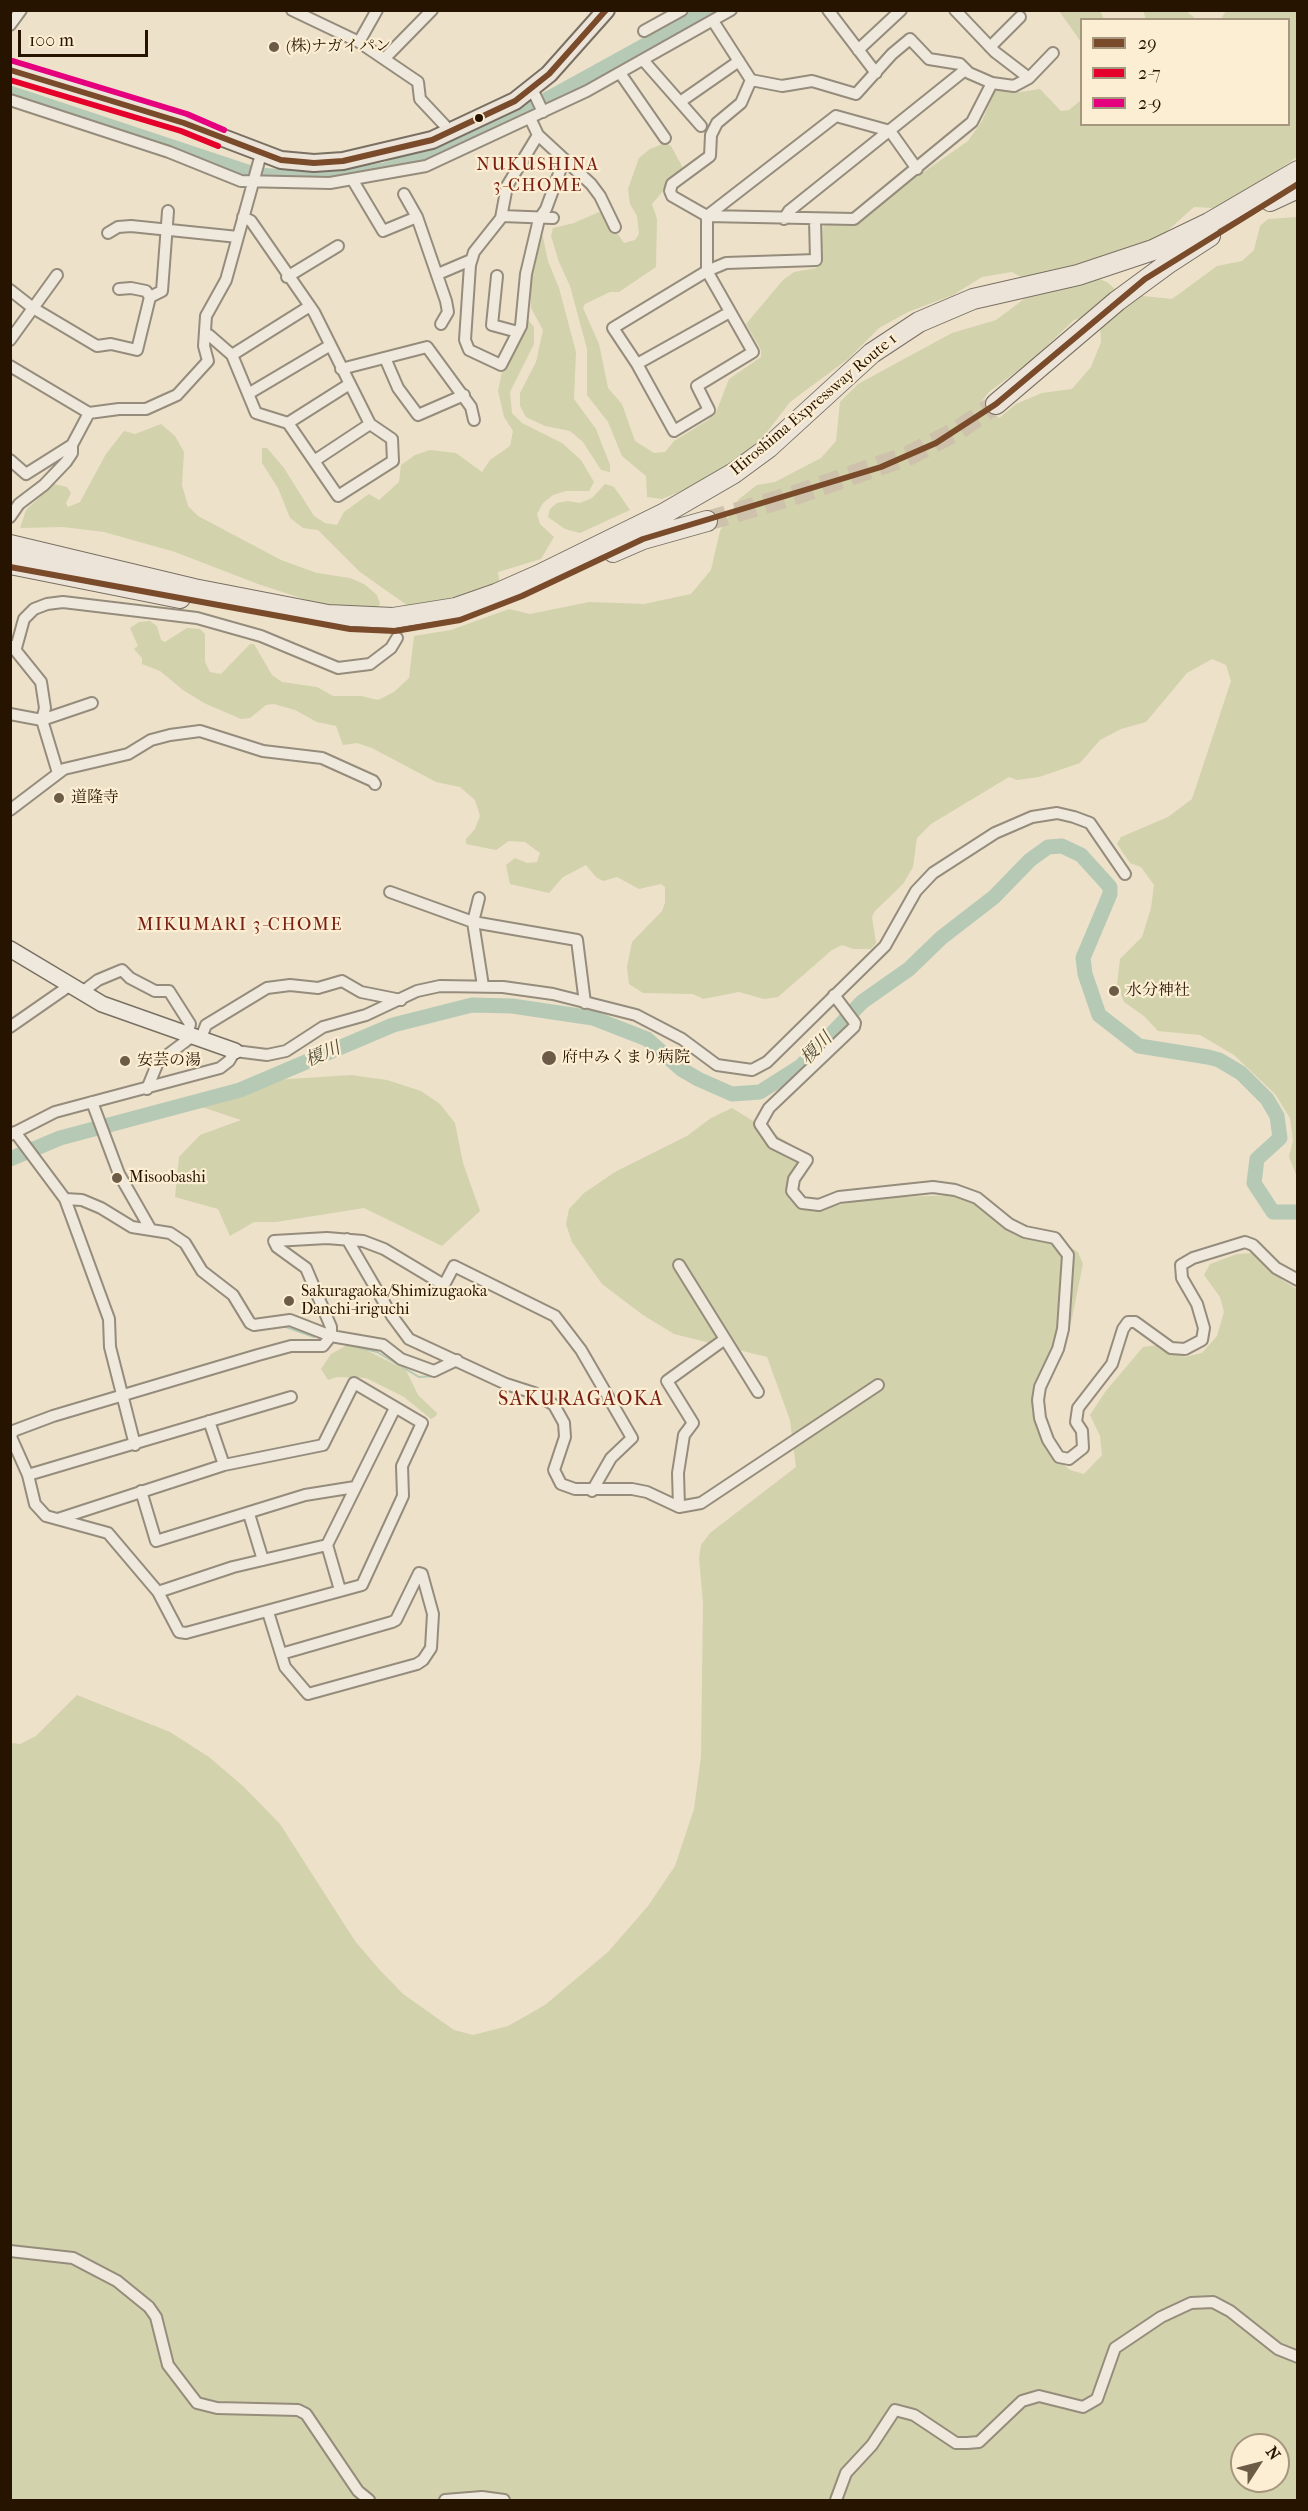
<!DOCTYPE html>
<html>
<head>
<meta charset="utf-8">
<style>
	body { margin:0 }
	#map { position:relative; width:1308px; height:2511px; overflow:hidden; background:#ede1ca; font-family:"IM FELL French Canon",serif }
	canvas { display:block }
	.frame { position:absolute; inset:0; border:12px solid #261300; pointer-events:none }
	.legend { position:absolute; left:1080px; top:18px; width:210px; height:108px; box-sizing:border-box; background:#fceed3; border:2px solid #a6967f; margin:0; padding:8px 10px; list-style:none; font-size:18px; color:#261300 }
	.legend li { display:flex; align-items:center; gap:12px; height:30px }
	.legend b { width:30px; border:2px solid #a6967f }
	.north { position:absolute; left:1230px; top:2433px; width:60px; height:60px; box-sizing:border-box; background:#fceed3; border:2px solid #a6967f; border-radius:50%; rotate:54deg; font-size:16px; font-weight:700; line-height:24px; text-align:center; color:#261300 }
	.north::after { content:''; display:block; margin:auto; width:21px; height:27px; background:#6c5b47; clip-path:polygon(50% 0,100% 100%,50% 72%,0 100%) }
	.scale { position:absolute; left:18px; top:30px; width:130px; height:27px; box-sizing:border-box; border:3px solid #261300; border-top:0; padding-left:8px; font-size:18px; line-height:21px; white-space:nowrap; color:#261300; -webkit-text-stroke:4px #fceed3; paint-order:stroke }
</style>
</head>
<body>
<div id="map">
<canvas width="1308" height="2511"></canvas>
<div class="frame"></div>
<ul class="legend">
<li><b style="height:8px;background:#7a4b2a"></b>29</li>
<li><b style="height:8px;background:#e4002b"></b>2-7</li>
<li><b style="height:8px;background:#e5007d"></b>2-9</li>
</ul>
<div class="north">N</div>
<div class="scale">100 m</div>
</div>
<script>
const ctx = document.querySelector('canvas').getContext('2d');
ctx.lineJoin = 'round';
function fillPath(path, color) { ctx.fillStyle = color; ctx.fill(path, 'evenodd'); }
const shape = rows => new Path2D(rows.map(r => 'M' + r).join(''));
function trace(path, color, width, dash) { ctx.strokeStyle = color; ctx.lineWidth = width; ctx.lineCap = dash ? 'butt' : 'round'; ctx.setLineDash(dash || []); ctx.stroke(path); }
function label(font, color, halo, rows, align = 'center') {
  ctx.font = font + ' "IM FELL French Canon","Noto Serif JP",serif'; ctx.lineWidth = 4.5; ctx.setLineDash([]); ctx.textBaseline = 'middle'; ctx.strokeStyle = halo; ctx.fillStyle = color; for (const [text, x, y, turn = 0] of rows) {
    ctx.save(); ctx.translate(x, y); ctx.rotate((+turn || 0) * Math.PI / 180); ctx.textAlign = isNaN(turn) ? turn : align; if (halo) ctx.strokeText(text, 0, 0); ctx.fillText(text, 0, 0); ctx.restore();
  }
}
fillPath(shape([
	[1059,11,1100,11,1104,19,1082,20,1081,42],
	[1143,11,1186,11,1196,19,1146,19],
	[1226,11,1297,11,1297,157,1259,183,1213,208,1194,207,1165,233,1146,245,1030,282,1012,272,982,277,953,295,908,312,879,328,848,359,790,402,764,436,733,463,698,484,662,499,647,497,646,476,622,456,608,422,587,395,587,349,570,286,559,262,551,236,553,228,574,223,599,212,604,214,624,243,635,240,639,234,637,216,630,204,628,189,639,158,650,149,665,143,671,146,683,168,652,204,657,219,656,267,619,292,610,292,585,304,583,308,599,344,608,388,622,404,635,441,654,453,665,452,674,441,708,420,717,410,729,379,761,357,761,350,746,324,783,280,794,272,816,268,820,261,823,227,827,224,858,224,905,185,968,141,982,121,994,93,998,89,1020,92,1040,89,1061,111,1069,110,1081,100,1082,124,1288,124,1288,20,1221,19],
	[1297,217,1297,1177,1289,1157,1293,1141,1290,1118,1275,1094,1234,1055,1200,1035,1158,1031,1144,1016,1124,1002,1117,984,1120,959,1142,937,1151,908,1154,885,1141,867,1130,863,1117,844,1121,837,1168,817,1192,799,1231,681,1226,665,1212,659,1187,673,1146,722,1121,729,1100,740,1080,763,1039,777,1017,780,1009,777,931,824,917,838,913,867,903,884,875,911,872,917,876,943,871,949,854,949,842,945,832,950,778,997,764,999,739,992,703,999,693,994,643,993,629,984,627,967,632,942,662,911,665,903,665,887,661,884,639,889,617,877,603,881,596,877,586,865,563,877,549,893,510,884,506,865,515,858,527,863,537,862,540,853,525,842,509,841,496,850,466,844,466,839,475,829,480,816,475,800,460,787,436,782,372,748,357,743,343,745,336,726,317,722,295,710,274,704,266,705,250,718,241,719,204,703,183,690,160,671,142,664,142,658,134,649,138,646,130,628,139,622,150,621,157,626,161,640,165,642,187,628,200,629,205,634,205,662,210,672,221,674,250,644,254,644,272,675,282,682,317,687,333,696,361,696,378,700,394,692,409,678,414,636,451,630,509,609,530,614,589,602,644,604,691,594,711,570,720,531,739,499,757,485,775,482,821,458,836,441,840,402,858,384,952,333,996,320,1039,288,1092,276,1107,282,1117,291,1094,314,1074,320,1032,360,989,392,982,401,999,418,1016,404,1042,393,1072,389,1091,367,1101,342,1100,321,1133,295,1172,299,1217,266,1242,261,1254,250,1260,226,1268,219],
	[540,233,542,233,548,261,559,288,576,352,574,399,596,429,610,465,610,472,601,470,583,442,570,431,545,426,526,417,520,406,520,393,536,362,543,330,531,308,530,285],
	[528,320,534,327,534,344,510,392,512,413,522,423,562,443,581,460,594,482,589,491,566,491,553,495,543,503,537,514,540,524,554,537,541,559,498,572,500,585,479,593,411,608,360,572,318,530,303,528,290,518,278,488,262,463,262,448,267,448,284,468,314,516,325,523,337,525,344,512,369,494,379,500,399,482,401,465,415,455,430,450,456,453,482,472,490,460,510,446,513,431,504,417,498,391,502,372],
	[161,424,175,436,184,452,182,485,188,506,198,516,281,560,317,573,350,578,364,584,377,595,380,604,375,611,316,603,258,584,175,552,104,532,63,527,20,528,26,510,54,484,67,487,71,493,66,503,68,507,80,502,106,454,124,431,135,434],
	[605,484,614,487,630,510,580,533,565,529,548,517,550,509,557,503,568,501,580,503,592,498],
	[351,1075,387,1080,421,1091,440,1104,455,1123,463,1163,480,1211,442,1246,364,1208,276,1222,254,1222,230,1236,218,1209,175,1197,179,1157,200,1135,241,1120,184,1101,259,1081],
	[732,1108,802,1151,809,1165,789,1194,799,1205,812,1210,875,1198,954,1195,975,1204,1015,1235,1070,1247,1078,1252,1083,1264,1069,1332,1044,1371,1033,1396,1035,1414,1054,1456,1070,1470,1084,1474,1102,1455,1100,1436,1090,1415,1105,1392,1143,1347,1159,1345,1185,1357,1202,1353,1217,1336,1224,1312,1220,1297,1204,1275,1210,1264,1237,1254,1252,1253,1267,1263,1282,1280,1297,1289,1297,2500,11,2500,11,1743,20,1744,36,1736,77,1695,170,1732,209,1757,244,1787,280,1824,355,1941,378,1968,403,1994,454,2030,473,2035,508,2026,545,2005,608,1952,648,1906,675,1866,694,1809,701,1757,703,1603,699,1558,701,1545,710,1533,796,1467,790,1420,767,1357,674,1334,643,1315,602,1284,572,1242,566,1224,569,1209,584,1193,615,1172,687,1136,711,1118],
	[1242,2445,1278,2445,1278,2481,1242,2481],
	[349,1344,364,1349,406,1370,418,1395,437,1413,436,1416,431,1419,404,1397,366,1378,337,1377,328,1380,321,1369,331,1354]
]), '#d2d2ac');
trace(shape([
	[283,1326,314,1337],
	[251,1329,269,1328],
	[344,1344,377,1352,419,1377,435,1376]
]), '#b6c9b5', 2);
trace(shape([
	[10,93,257,175,322,179,385,170,455,144,522,113,709,10],
	[10,1159,60,1138,240,1090,393,1025,472,1005,512,1006,593,1018,647,1039,681,1069,698,1079,732,1094,760,1092,801,1066,862,1002,909,969,941,938,994,897,1030,860,1048,847,1062,846,1081,855,1110,887,1110,894,1083,958,1085,974,1099,1015,1139,1046,1208,1057,1219,1060,1241,1073,1267,1099,1277,1116,1280,1138,1257,1159,1254,1183,1273,1212,1298,1212]
]), '#b6c9b5', 15);
trace(shape([
	[707,521,795,495,910,455,957,431,996,404]
]), '#cfc2ac', 20, [20, 10]);
const street = shape([
	[292,10,359,42,418,82,420,99,451,132],
	[828,10,876,73],
	[955,10,995,52,1029,78],
	[713,21,751,80,741,103,717,123,711,135,710,156,672,184,670,191,672,196,707,216,854,219,972,122,992,83],
	[10,25,21,10],
	[644,31,682,10],
	[359,42,377,10],
	[990,47,1020,17],
	[858,50,901,10],
	[384,59,432,10],
	[643,60,701,126],
	[620,73,665,138],
	[751,80,782,86,812,81,856,94,892,54,910,39,929,59,960,64,969,73,992,83,1014,86,1029,78,1053,53],
	[532,89,543,112],
	[10,100,169,152,241,181,330,183,426,166,587,91,731,10],
	[680,102,739,61],
	[530,118,538,135,591,184,600,196,615,227],
	[538,135,507,186,501,218,474,252,470,265,465,340,469,350,501,365,521,326,526,274,539,219,546,209,564,160],
	[352,179,383,231,417,217,446,301,448,312,441,324],
	[404,194,417,217],
	[502,216,553,218],
	[784,219,789,211,965,70],
	[815,219,816,260,726,263,707,271,613,328,637,364,674,431,709,410,697,386,753,352,707,271,707,216,836,116,890,131,917,169],
	[108,233,118,227,131,226,238,237],
	[438,274,471,260],
	[497,276,492,325,518,332],
	[287,277,338,246],
	[119,289,131,288,146,291,150,297],
	[10,290,33,308,97,346,111,344,137,350,150,297,162,291,168,211],
	[205,334,209,335,232,355,256,413,288,423,338,496,393,461,392,439,370,424,314,312,251,221,243,217],
	[10,340,57,275],
	[232,355,310,306],
	[385,358,398,388,418,415,464,395],
	[637,364,730,312],
	[10,366,89,413,119,409,146,409,177,395,208,361,204,346,206,316,226,280,261,154],
	[341,369,427,347,471,407,474,420],
	[248,394,329,346],
	[288,423,348,385],
	[10,460,26,474,72,445,89,413],
	[314,461,370,424],
	[10,517,19,504,44,485,66,462,72,453,72,445],
	[12,646,41,682,45,708,42,720,58,773],
	[16,648,24,619,34,609,47,604,63,602,197,618,261,636,338,668,370,664,391,648,397,638],
	[10,714,42,720,92,703],
	[10,810,64,769,128,754,151,740,170,735,200,731,263,751,322,758,373,781,375,784],
	[390,892,473,922,577,940,585,1003],
	[479,898,473,922,483,986],
	[81,993,98,980,122,970,130,978,155,991,169,991,190,1024,188,1033],
	[834,995,855,1023,854,1027,769,1108,760,1124,773,1143,807,1160,794,1179,792,1191,802,1203,819,1205,839,1197,933,1187,955,1190,977,1198,1009,1224,1025,1232,1055,1238,1068,1255,1063,1329,1058,1349,1040,1387,1038,1400,1040,1418,1048,1440,1059,1457,1069,1459,1083,1448,1082,1431,1076,1422,1078,1408,1112,1364,1123,1329,1128,1322,1135,1322,1171,1348,1185,1349,1202,1340,1204,1328,1197,1304,1182,1278,1181,1265,1193,1258,1245,1242,1253,1245,1276,1268,1298,1280],
	[10,1027,69,986],
	[201,1038,206,1025,267,988,290,985,318,988,342,981,361,992,401,1000],
	[147,1089,158,1062,194,1035],
	[92,1102,119,1174,151,1230],
	[15,1132,65,1199,109,1319,110,1347,135,1445],
	[10,1135,55,1112,220,1068,229,1061,235,1051,267,1055,286,1051,323,1027,366,1015,417,991,440,986,503,987,553,994,636,1015,682,1039,717,1065,752,1070,767,1062,885,946,916,891,933,873,995,833,1032,817,1057,813,1074,817,1090,823,1125,874],
	[65,1199,82,1200,101,1208,132,1227,170,1233,185,1243,202,1271,233,1295,250,1323,254,1325,290,1320,331,1336,383,1345,401,1359,434,1371,457,1360],
	[347,1239,392,1316,409,1339,506,1384,534,1393,554,1405,564,1423,565,1437,554,1470,561,1484,575,1489,632,1489,647,1492,679,1507,701,1503,878,1385],
	[679,1265,758,1392],
	[209,1421,224,1465],
	[28,1475,291,1397],
	[141,1491,156,1541,305,1495,355,1487],
	[679,1507,678,1473,684,1435,693,1423,667,1381,725,1339],
	[249,1514,263,1560],
	[58,1519,224,1465,323,1445,354,1383,422,1423,402,1466,403,1496,362,1585,186,1633,179,1632,158,1592,108,1533,46,1516,35,1504,28,1475,11,1437,13,1431,53,1416,258,1355,291,1346,323,1346,331,1336,331,1327,306,1268,277,1247,274,1241,327,1238,363,1241,384,1249,444,1285,454,1266,555,1316,581,1350,632,1438,611,1458,592,1491],
	[327,1545,340,1590],
	[158,1592,233,1567,327,1545,395,1408],
	[268,1612,285,1667,308,1694,417,1664,423,1660,431,1648,433,1614,422,1574,419,1573,396,1620,392,1622,281,1654],
	[10,2251,73,2258,117,2281,149,2307,156,2317,168,2365,197,2403,217,2408,298,2410,306,2414,358,2491,369,2500],
	[445,2500,482,2497,504,2500],
	[836,2500,846,2473,872,2445,895,2410,914,2415,956,2443,967,2443,979,2442,1022,2401,1039,2396,1083,2407,1097,2399,1115,2348,1161,2317,1191,2303,1213,2302,1230,2311,1278,2349,1298,2357]
]);
const secondary = shape([
	[10,949,102,1004,235,1051]
]);
const primary = shape([
	[10,70,184,123,281,160,314,163,343,161,432,140,515,101,549,74,606,10]
]);
const highway = shape([
	[1270,201,1298,188],
	[996,404,1117,301,1170,262,1210,236],
	[10,545,194,589,328,615,393,618,456,608,496,594,539,575,665,513,734,473,768,448,872,353,919,322,973,299,1078,275,1153,250,1209,223,1298,171],
	[613,552,643,539,707,521],
	[10,564,180,598]
]);
trace(street, '#958c7c', 14);
trace(secondary, '#797062', 18);
trace(primary, '#797062', 20);
trace(highway, '#797062', 22);
trace(street, '#efe9dd', 10);
trace(secondary, '#efe9dd', 15);
trace(primary, '#ece4d8', 16);
trace(highway, '#ece4d8', 20);
trace(shape([
	[10,70,184,123,281,160,314,163,343,161,432,140,515,101,549,74,606,10],
	[10,567,350,629,395,631,460,620,522,596,643,539,881,467,936,443,996,404,1145,279,1298,184]
]), '#7a4b2a', 6);
trace(shape([
	[10,80,181,131,218,146]
]), '#e4002b', 6);
trace(shape([
	[13,61,187,114,224,130]
]), '#e5007d', 6);
for (const [x, y, r, color] of [
	[274,47,6,"#6c5b47"],
	[479,118,5,"#261300"],
	[59,798,6,"#6c5b47"],
	[1114,991,6,"#6c5b47"],
	[549,1058,8,"#6c5b47"],
	[125,1061,6,"#6c5b47"],
	[117,1178,6,"#6c5b47"],
	[289,1301,6,"#6c5b47"]
]) { const dot = new Path2D(); dot.arc(x, y, r, 0, 2 * Math.PI); ctx.fillStyle = color; ctx.fill(dot); trace(dot, '#fceed3', 2); }
label('16px', '#261300', '#fceed3', [
	["(株)ナガイパン",286,47],
	["道隆寺",71,798],
	["水分神社",1126,991],
	["府中みくまり病院",562,1058],
	["安芸の湯",137,1061],
	["Misoobashi",129,1178],
	["Sakuragaoka/Shimizugaoka",301,1292],
	["Danchi-iriguchi",301,1310]
], 'left');
label('16px', '#261300', '#fceed3', [
	["Hiroshima Expressway Route 1",814,405,-40]
]);
ctx.letterSpacing = '1.5px';
label('18px', '#7a1f14', '#fceed3', [
	["NUKUSHINA",538,166],
	["3-CHOME",538,187],
	["MIKUMARI 3-CHOME",240,926]
]);
ctx.letterSpacing = '0px';
label('italic 18px', '#504f3c', '#fceed3', [
	["榎川",817,1049,-46],
	["榎川",323,1055,-23]
]);
ctx.letterSpacing = '1.5px';
label('20px', '#7a1f14', '#fceed3', [
	["SAKURAGAOKA",581,1400]
]);
ctx.letterSpacing = '0px';
</script>
</body>
</html>
